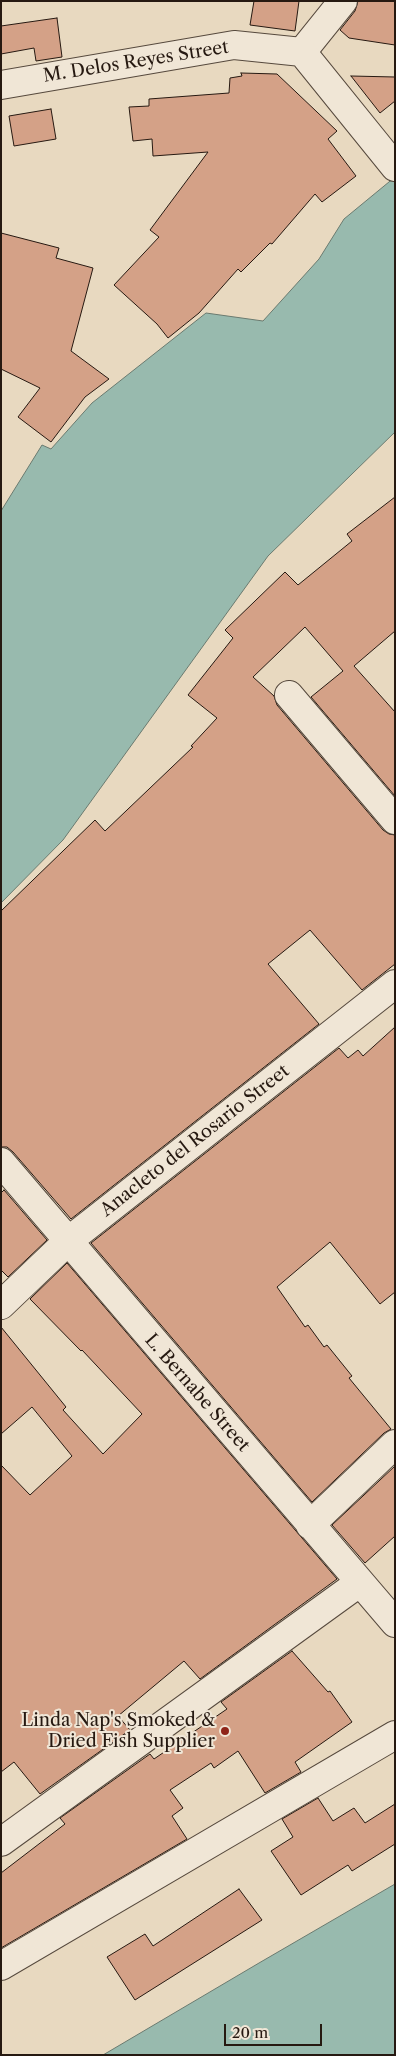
<!DOCTYPE html>
<html>
<head>
<meta charset="utf-8">
<style>
	body { margin:0 }
	#map { position:relative; width:396px; height:2056px; overflow:hidden; background:#e8d9c0; font-family:"Libre Caslon Text",serif }
	canvas { display:block }
	.frame { position:absolute; inset:0; border:2px solid #261911; pointer-events:none }
	.scale { position:absolute; left:224px; top:2024px; width:98px; height:22px; box-sizing:border-box; border:2px solid #261911; border-top:0; padding-left:6px; font-size:15px; line-height:18px; white-space:nowrap; color:#261911; -webkit-text-stroke:4px #f0e6d6; paint-order:stroke }
</style>
</head>
<body>
<div id="map">
<canvas width="396" height="2056"></canvas>
<div class="frame"></div>
<div class="scale">20 m</div>
</div>
<script>
const ctx = document.querySelector('canvas').getContext('2d');
ctx.lineJoin = 'round';
function fillPath(path, color) { ctx.fillStyle = color; ctx.fill(path, 'evenodd'); }
const shape = rows => new Path2D(rows.map(r => 'M' + r).join(''));
function trace(path, color, width, dash) { ctx.strokeStyle = color; ctx.lineWidth = width; ctx.lineCap = dash ? 'butt' : 'round'; ctx.setLineDash(dash || []); ctx.stroke(path); }
function label(font, color, halo, rows, align = 'center') {
  ctx.font = font + ' "Libre Caslon Text",serif'; ctx.lineWidth = 4; ctx.setLineDash([]); ctx.textBaseline = 'middle'; ctx.strokeStyle = halo; ctx.fillStyle = color; for (const [text, x, y, turn = 0] of rows) {
    ctx.save(); ctx.translate(x, y); ctx.rotate((+turn || 0) * Math.PI / 180); ctx.textAlign = isNaN(turn) ? turn : align; if (halo) ctx.strokeText(text, 0, 0); ctx.fillText(text, 0, 0); ctx.restore();
  }
}
const water = shape([
	[395,177,395,432,268,556,63,840,1,903,1,511,42,445,51,449,92,403,206,313,263,321,319,259,344,219,395,177],
	[395,1884,395,2055,103,2055,259,1963,395,1884]
]);
fillPath(water, '#98baae');
trace(water, '#6a7a6f', 1);
const building = shape([
	[254,1,299,1,295,31,250,25,254,1],
	[358,1,395,1,395,45,349,38,340,30,355,11,358,1],
	[57,18,62,57,36,61,34,48,1,54,1,26,57,18],
	[241,73,277,74,337,131,328,139,356,176,322,202,315,194,272,244,270,243,241,272,238,269,199,313,168,338,157,324,114,285,159,237,150,230,208,152,153,156,152,139,133,141,129,107,149,106,149,99,229,93,230,78,242,76,241,73],
	[351,76,395,77,395,101,380,113,351,76],
	[51,109,56,139,14,146,9,116,51,109],
	[1,233,59,248,56,258,93,268,71,351,109,379,85,397,51,442,18,417,40,388,1,369,1,233],
	[395,497,395,631,354,666,395,712,395,796,311,697,343,671,305,627,253,677,274,696,277,705,383,830,389,834,395,835,395,964,362,990,310,930,268,964,319,1024,71,1219,13,1152,7,1147,1,1147,1,911,95,820,105,831,193,747,191,746,217,718,188,695,233,638,225,630,285,572,298,585,352,541,347,534,395,497],
	[395,1027,395,1292,380,1304,330,1242,277,1287,305,1327,308,1325,324,1347,327,1345,352,1376,349,1378,391,1429,384,1433,312,1502,91,1243,339,1048,348,1058,358,1050,363,1056,395,1027],
	[4,1190,47,1240,8,1277,1,1270,1,1193,4,1190],
	[67,1263,337,1579,200,1679,184,1661,118,1716,130,1730,40,1794,14,1762,1,1772,1,1465,30,1495,72,1456,32,1407,1,1434,1,1327,66,1407,63,1410,103,1454,142,1414,82,1350,81,1351,30,1299,67,1263],
	[395,1466,395,1536,365,1563,332,1525,395,1466],
	[292,1651,328,1692,330,1691,352,1722,295,1762,301,1772,265,1793,238,1751,214,1768,211,1763,170,1790,183,1808,172,1816,187,1839,1,1948,1,1873,65,1824,60,1818,150,1754,154,1759,227,1709,221,1702,292,1651],
	[318,1798,333,1821,354,1808,365,1823,395,1804,395,1844,352,1871,348,1865,301,1895,271,1851,293,1837,282,1819,318,1798],
	[239,1889,262,1920,135,2000,107,1957,145,1934,153,1946,239,1889]
]);
fillPath(building, '#d4a187');
trace(building, '#261911', 1);
const minor = shape([
	[302,52,343,1],
	[289,695,395,820],
	[1,1162,395,1623],
	[1,1305,67,1242,395,984],
	[310,1525,395,1444],
	[1,1842,359,1583],
	[1,1966,395,1735]
]);
const tertiary = shape([
	[1,85,234,45,302,52,395,167]
]);
trace(minor, '#56493d', 30);
trace(tertiary, '#56493d', 30);
trace(minor, '#f0e6d6', 28);
trace(tertiary, '#f0e6d6', 28);
for (const [x, y, r, color] of [
	[225,1731,5,"#8f2418"]
]) { const dot = new Path2D(); dot.arc(x, y, r, 0, 2 * Math.PI); ctx.fillStyle = color; ctx.fill(dot); trace(dot, '#f0e6d6', 2); }
label('18px', '#261911', '#f0e6d6', [
	["M. Delos Reyes Street",136,62,-9],
	["Anacleto del Rosario Street",195,1141,-38],
	["L. Bernabe Street",197,1393,49]
]);
label('18px', '#261911', '#f0e6d6', [
	["Linda Nap's Smoked &",215,1721],
	["Dried Fish Supplier",215,1742]
], 'right');
</script>
</body>
</html>
